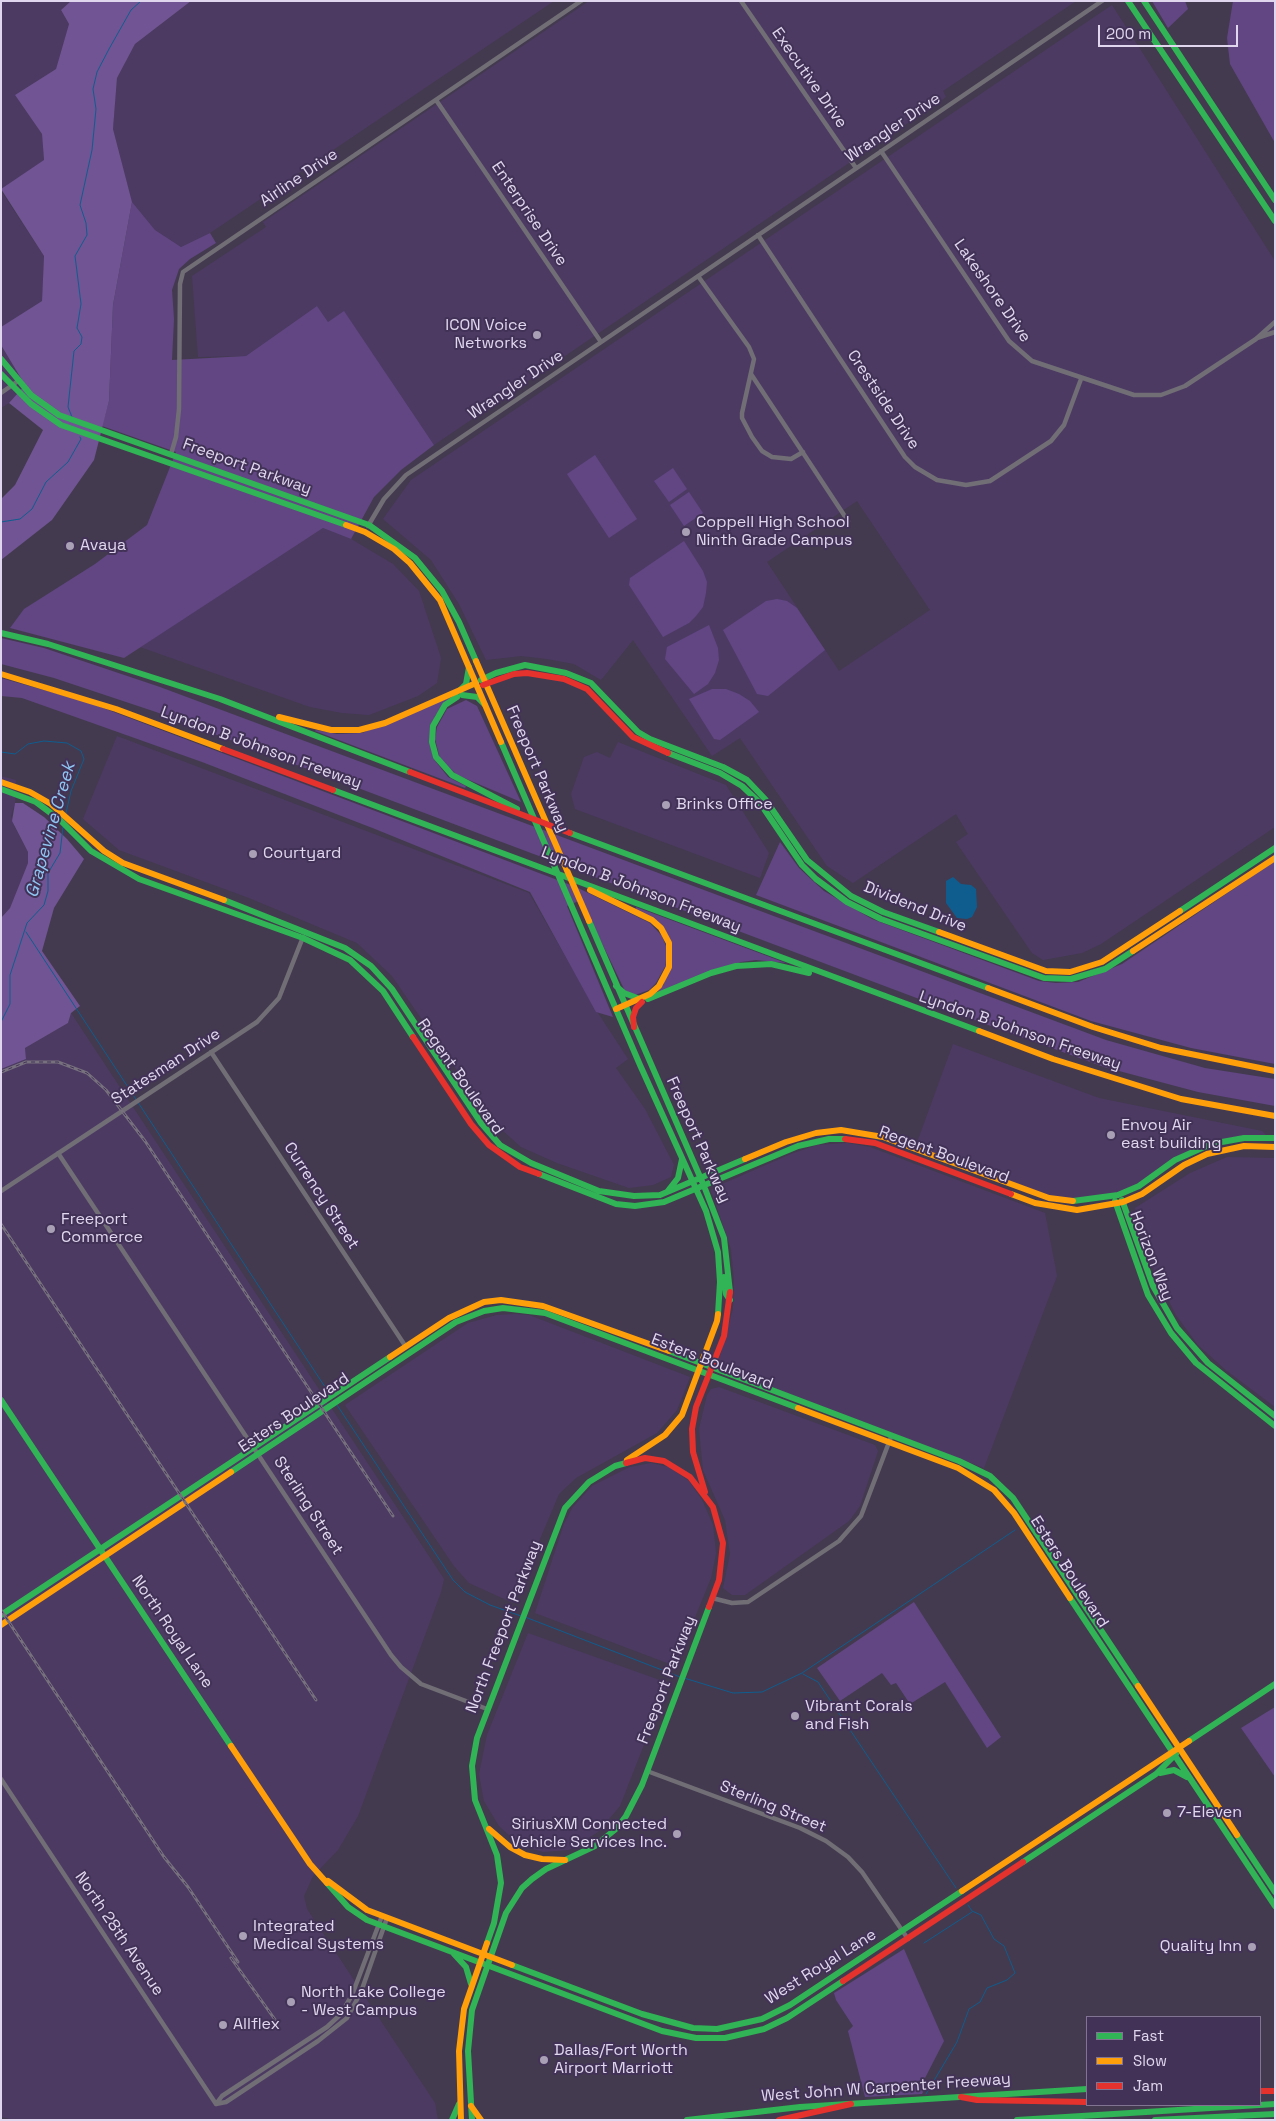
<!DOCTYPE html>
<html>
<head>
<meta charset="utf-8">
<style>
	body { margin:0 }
	#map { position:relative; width:1276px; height:2121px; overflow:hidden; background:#433a4f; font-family:"Space Grotesk",sans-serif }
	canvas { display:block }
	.frame { position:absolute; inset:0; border:2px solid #e0d7ee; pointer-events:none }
	.legend { position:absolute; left:1086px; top:2016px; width:175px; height:90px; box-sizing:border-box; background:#423257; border:1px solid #817493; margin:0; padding:6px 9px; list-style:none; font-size:15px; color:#e0d7ee }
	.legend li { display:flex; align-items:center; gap:10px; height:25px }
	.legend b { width:25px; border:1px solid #817493 }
	.scale { position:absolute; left:1098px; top:25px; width:140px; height:22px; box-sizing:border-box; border:2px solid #e0d7ee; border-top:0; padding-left:6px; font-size:15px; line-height:18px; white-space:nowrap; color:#e0d7ee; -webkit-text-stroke:4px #423257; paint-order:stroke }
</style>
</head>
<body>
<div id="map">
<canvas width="1276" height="2121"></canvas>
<div class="frame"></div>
<ul class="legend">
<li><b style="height:6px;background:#30b455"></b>Fast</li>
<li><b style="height:6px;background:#ff9f0a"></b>Slow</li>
<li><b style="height:6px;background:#e5322d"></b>Jam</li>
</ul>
<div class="scale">200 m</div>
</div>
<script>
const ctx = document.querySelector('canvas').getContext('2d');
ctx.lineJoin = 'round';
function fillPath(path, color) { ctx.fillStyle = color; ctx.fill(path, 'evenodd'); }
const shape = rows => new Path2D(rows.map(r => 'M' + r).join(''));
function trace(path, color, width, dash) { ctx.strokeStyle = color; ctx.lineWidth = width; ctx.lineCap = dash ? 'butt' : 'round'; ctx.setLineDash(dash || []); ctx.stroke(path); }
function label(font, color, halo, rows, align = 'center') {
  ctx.font = font + ' "Space Grotesk",sans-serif'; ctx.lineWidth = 4; ctx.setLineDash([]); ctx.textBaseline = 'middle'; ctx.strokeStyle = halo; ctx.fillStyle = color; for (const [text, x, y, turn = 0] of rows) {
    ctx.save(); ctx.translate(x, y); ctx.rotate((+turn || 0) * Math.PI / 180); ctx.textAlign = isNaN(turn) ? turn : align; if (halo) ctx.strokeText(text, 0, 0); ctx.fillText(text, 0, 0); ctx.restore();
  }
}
fillPath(shape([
	[1,1,71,1,61,10,69,24,56,69,15,95,42,134,44,161,1,189],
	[191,1,554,1,210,233,181,247,155,230,132,202,113,129,117,78,135,44],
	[589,1,1076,1,943,91,946,97,434,445,344,312,328,322,317,306,246,356,198,357,192,276,266,227,263,222],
	[1112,5,1275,261,1275,827,1101,944,1082,953,1043,960,1032,953,956,842,968,834,956,814,853,883,827,866,740,738,712,756,633,640,601,680,574,664,547,659,521,656,486,660,459,604,431,560,383,519,411,480],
	[857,501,930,610,839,671,767,562],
	[1,191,44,256,42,301,1,327],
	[1,345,25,385,9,403,1,408],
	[323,528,351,539,393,564,419,591,441,658,437,683,418,696,369,715,342,713,310,707,140,647],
	[117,736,529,893,596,1010,628,1059,616,1068,645,1109,674,1165,671,1177,653,1185,629,1188,557,1163,521,1147,491,1120,392,976,357,943,249,898,119,850,83,819],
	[618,742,726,785,769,853,760,878,575,809,571,794,584,757,597,752,610,758],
	[1,776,16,780,15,803,11,816,14,826,28,852,28,863,10,908,1,918],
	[71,1013,444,1579,441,1592,358,1816,338,1850,313,1876,304,1896,307,1909,435,2103,438,2120,15,2120,1,2117,1,1069,26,1059,25,1048,68,1023],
	[953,1044,1099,1098,1262,1131,1268,1137,1199,1148,1118,1195,1063,1200,915,1148],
	[847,1143,870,1147,1045,1213,1057,1276,984,1468,717,1366,733,1309,734,1280,731,1249,711,1191,713,1188,791,1154,817,1145],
	[1227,1157,1275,1158,1275,1407,1227,1371,1198,1345,1176,1315,1154,1271,1135,1208,1190,1173],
	[516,1314,529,1315,690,1377,677,1410,657,1433,576,1478,559,1494,513,1603,469,1583,454,1566,345,1405,468,1323,497,1315],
	[719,1387,875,1445,878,1451,860,1506,849,1521,745,1595,732,1595,723,1588,730,1554,725,1520,703,1470,699,1429,707,1395,711,1389],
	[651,1463,669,1467,689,1481,702,1500,713,1525,716,1553,711,1578,675,1666,535,1613,564,1524,573,1507,592,1486,630,1467],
	[528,1633,668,1683,620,1806,598,1832,569,1850,543,1852,520,1845,499,1826,484,1801,479,1774,487,1735]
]), '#4c3a63');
fillPath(shape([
	[1152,1,1185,1,1188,9,1168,28],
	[1233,1,1275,1,1275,143,1230,64,1227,38],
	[132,202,155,230,181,247,210,233,216,243,190,259,179,269,172,290,174,319,172,360,246,356,317,306,328,322,344,311,434,445,401,470,374,497,351,539,323,528,124,658,10,628,24,609,95,564,147,525,176,452,102,426,109,401,113,305],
	[595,455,637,519,609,538,567,474],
	[673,468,687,489,669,502,654,481],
	[689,492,703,513,684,526,670,505],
	[684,541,703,571,707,582,706,593,703,607,696,616,689,623,663,637,629,585,630,578],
	[777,599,787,601,797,608,825,650,768,696,757,694,723,630,766,601],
	[709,625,718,648,719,660,715,673,708,684,694,694,665,659,667,647],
	[1,638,44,648,160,687,1106,1040,1205,1068,1275,1079,1275,1106,1198,1092,1104,1067,991,1026,156,712,54,678,1,664],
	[1,678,90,703,576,887,650,923,662,936,666,946,666,965,656,983,649,990,635,995,625,991,581,900,567,906,613,1017,596,1012,530,892,375,829,202,762,22,698,1,696],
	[712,689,726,689,739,694,750,701,759,712,720,740,714,739,689,699],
	[453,696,435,716,433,758,448,777,466,786,465,788,315,731,316,730,337,734,362,733],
	[466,700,477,706,521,802,457,775,440,759,435,739,437,727,447,709],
	[780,842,799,868,824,891,872,919,1039,981,1056,983,1078,982,1122,964,1275,861,1275,1064,1191,1048,1091,1021,756,895],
	[636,907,786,963,756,960,741,962,655,995,664,984,668,936,636,909],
	[914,1602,1001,1737,987,1748,945,1682,910,1704,896,1683,891,1685,882,1673,840,1701,817,1668],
	[1275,1707,1275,1777,1241,1728],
	[904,1949,944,2041,924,2080,927,2084,922,2094,865,2097,848,2031,853,2026,836,2000,834,1993]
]), '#614683');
fillPath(shape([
	[71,1,191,1,135,44,117,78,113,129,132,202,113,305,109,401,94,460,52,520,1,560,1,499,15,485,43,430,9,403,25,385,1,345,1,327,42,301,44,256,1,189,44,160,42,134,15,95,56,69,69,24,61,10],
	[15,803,23,803,44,817,67,839,84,859,54,908,42,951,80,1006,71,1013,68,1023,25,1048,26,1059,1,1069,1,918,10,908,28,863,28,852,12,821]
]), '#705493');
fillPath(shape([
	[953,877,961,884,971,885,976,889,977,907,972,917,967,919,957,918,946,903,946,881]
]), '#0f5d8f');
trace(shape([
	[72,417,68,407,74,351,81,344,82,337,77,328,81,304,75,256,87,235,86,223,80,205,92,150,96,109,93,89,97,72,109,49,131,10,141,1],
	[1,522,20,519,32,509,46,482,68,462,81,439,80,437],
	[1,752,15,754,28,744,44,741,67,743,81,751,84,759,71,791,66,813],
	[26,932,329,1393],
	[1,1022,10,1004,10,975,27,923,44,905,48,891,48,873,60,853,63,827],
	[337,1405,453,1580,465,1592,490,1605,521,1616],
	[525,1617,680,1677],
	[803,1674,818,1682,956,1888],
	[684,1678,733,1693,762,1692,802,1673,1015,1530],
	[924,1943,972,1912],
	[926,2094,957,2042,969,2009,980,2002,987,1988,1007,1980,1015,1973,1004,1946,994,1939,981,1915,972,1911,968,1905]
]), '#0f5d8f', 1);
trace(shape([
	[741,1,856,168],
	[436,100,601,342],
	[881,151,1009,341,1032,361,1134,395,1161,395,1185,386,1256,339,1275,322],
	[758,235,905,457,915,467,937,480,966,485,990,481,1051,441,1064,425,1081,379],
	[698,276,749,347,754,359,742,413,742,418,752,437,762,451,772,457,791,459,803,452],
	[1257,338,1275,332],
	[751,374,848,521],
	[1,393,18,381],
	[171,454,176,437,179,409,180,284,183,272,581,1],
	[368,526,384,499,406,475,1102,1],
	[211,1052,406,1347],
	[58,1153,391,1655,401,1667,421,1684,487,1709],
	[1,1191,257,1022,279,998,303,937],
	[712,1598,732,1603,748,1602,839,1541,861,1516,891,1437],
	[647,1771,800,1828,826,1841,848,1857,862,1872,908,1939],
	[1,1779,216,2104],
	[216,2104,226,2102,318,2041,347,2018,361,1992,387,1918],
	[216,2104,222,2096,327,2027,341,2014,352,1995,382,1916]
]), '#716e76', 4.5);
trace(shape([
	[1128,1,1275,221],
	[1144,1,1275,200],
	[1,359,31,395,59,415,369,525,415,558,442,591,459,622,476,661],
	[1,374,31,404,61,425,346,525],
	[1,633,48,644,220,699,410,772],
	[481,680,496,673,525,665,566,673,591,683,638,732,650,739,723,767,747,780,765,799,807,860,851,896,883,912,939,932],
	[460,690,466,684,469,667],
	[462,695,477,697,485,705],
	[457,697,445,705,433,726,432,742,436,757,452,775,517,809],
	[501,742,640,1065,706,1211,718,1252,720,1282,718,1314],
	[668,753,720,773,742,786,760,803,802,865,816,879,847,902,881,919,1044,978,1071,979,1105,969,1133,951],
	[1,789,36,802,60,820,91,851,139,879,303,938,350,960,383,991,413,1037],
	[333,790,979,1031],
	[570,833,988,988],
	[224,900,345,948,371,966,392,989,481,1123,500,1145,531,1163,599,1191,634,1196,660,1195,745,1159],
	[1180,911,1275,848],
	[589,921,704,1186,724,1238,730,1292],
	[616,986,624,993,640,999],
	[648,999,711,973,736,966,771,964,809,973],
	[539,1174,616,1204,635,1206,664,1202,798,1146,829,1139,845,1139],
	[667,1192,678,1178,682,1159],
	[1122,1200,1153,1286,1177,1328,1208,1363,1275,1416],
	[1073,1201,1118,1195,1139,1186,1175,1160,1211,1144,1244,1138,1275,1138],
	[1115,1201,1148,1295,1171,1333,1196,1363,1275,1426],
	[724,1277,726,1294,730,1300],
	[669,1351,959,1461,990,1476,1013,1498,1138,1686],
	[1,1400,231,1746],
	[231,1472,456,1322,484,1311,503,1308,545,1313,798,1408],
	[1070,1598,1275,1906],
	[1,1615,390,1357],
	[1189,1741,1275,1684],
	[1160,1773,1174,1770,1187,1777],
	[1237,1835,1275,1892],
	[1023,1862,1156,1774,1176,1754],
	[327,1883,348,1907,367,1920,662,2031,696,2038,725,2038,764,2029,787,2018,843,1981],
	[487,1943,494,1923,501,1883,497,1855,475,1800,472,1766,477,1738,565,1508,589,1482,615,1466,626,1463],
	[454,1954,466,1967,471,1984],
	[512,1965,642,2014,693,2028,717,2029,762,2019,790,2005,962,1891],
	[452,2120,459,2104],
	[472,2120,468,2051,472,2010,506,1913,522,1888,532,1879,546,1869,595,1846,617,1828,626,1816,642,1785,709,1607],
	[687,2120,800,2107,1087,2089],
	[1017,2120,1275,2104],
	[1155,2120,1275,2114]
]), '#30b455', 6);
trace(shape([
	[346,525,365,532,394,549,410,563,440,600,501,742],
	[476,661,589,921],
	[1,674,116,709,223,749],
	[279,717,331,730,359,730,385,723,476,683],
	[1,782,30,792,51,804,104,851,123,863,224,900],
	[590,890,652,920,661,928,669,943,669,967,659,986,650,994,616,1009],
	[939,932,1046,971,1070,972,1102,962,1180,911],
	[1133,951,1275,858],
	[988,988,1093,1027,1161,1048,1275,1071],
	[979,1031,1053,1059,1181,1099,1275,1116],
	[745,1159,786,1142,816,1133,841,1130,883,1137,1049,1198,1073,1201],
	[1011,1194,1035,1203,1077,1210,1123,1202,1142,1194,1184,1165,1207,1154,1244,1146,1275,1147],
	[390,1357,449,1318,484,1302,501,1300,543,1306,669,1351],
	[798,1408,958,1468,994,1490,1014,1513,1070,1598],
	[627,1460,665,1435,682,1415,717,1321,718,1314],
	[1,1625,231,1472],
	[1138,1686,1237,1835],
	[231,1746,310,1864,327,1883],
	[489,1829,510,1847,525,1855,542,1859,565,1860],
	[328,1881,367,1910,512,1965],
	[962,1891,1189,1741],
	[471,2106,481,2120],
	[461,2120,459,2051,464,2009,487,1943]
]), '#ff9f0a', 6);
trace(shape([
	[483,685,514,674,527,673,564,679,587,689,633,737,668,753],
	[223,749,333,790],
	[410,772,570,833],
	[634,1027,633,1017,636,1008,642,1002],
	[413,1037,471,1124,489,1145,520,1167,539,1174],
	[845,1139,875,1143,1011,1194],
	[626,1463,645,1458,664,1461,690,1477,713,1507,723,1543,719,1580,709,1607],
	[705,1492,693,1452,692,1429,696,1407,724,1336,730,1292],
	[843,1981,1023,1862],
	[1260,2091,1275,2091],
	[961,2097,977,2100,1087,2102],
	[779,2120,851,2104]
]), '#e5322d', 6);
const rail = shape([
	[1,1072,26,1062,58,1062,87,1073,106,1090,145,1141,393,1516],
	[1,1224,316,1700],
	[1,1610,164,1857,188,1887,238,1962],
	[231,1958,276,2021]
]);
trace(rail, '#77717e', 3);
trace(rail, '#423257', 1, [4]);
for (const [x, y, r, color] of [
	[537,335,5,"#a9a0b6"],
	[686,532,5,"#a9a0b6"],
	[70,546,5,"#a9a0b6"],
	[666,805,5,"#a9a0b6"],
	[253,854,5,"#a9a0b6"],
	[1111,1135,5,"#a9a0b6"],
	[51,1229,5,"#a9a0b6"],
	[795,1716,5,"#a9a0b6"],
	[1167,1813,5,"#a9a0b6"],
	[677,1834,5,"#a9a0b6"],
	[243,1936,5,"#a9a0b6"],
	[1252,1947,5,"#a9a0b6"],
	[291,2002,5,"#a9a0b6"],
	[223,2025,5,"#a9a0b6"],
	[544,2060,5,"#a9a0b6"]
]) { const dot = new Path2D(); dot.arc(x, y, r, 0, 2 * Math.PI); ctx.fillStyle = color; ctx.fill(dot); trace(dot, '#423257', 2); }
label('16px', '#e0d7ee', '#423257', [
	["Executive Drive",809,78,55],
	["Wrangler Drive",893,128,-34],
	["Airline Drive",299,178,-34],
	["Enterprise Drive",529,214,56],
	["Lakeshore Drive",992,291,55],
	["Wrangler Drive",516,385,-34],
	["Crestside Drive",883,400,56],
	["Freeport Parkway",247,467,20],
	["Lyndon B Johnson Freeway",261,748,20],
	["Freeport Parkway",537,769,67],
	["Lyndon B Johnson Freeway",641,890,21],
	["Dividend Drive",915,907,22],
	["Lyndon B Johnson Freeway",1020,1031,19],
	["Statesman Drive",166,1067,-33],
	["Regent Boulevard",460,1077,55],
	["Freeport Parkway",698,1140,66],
	["Regent Boulevard",944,1155,20],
	["Currency Street",321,1196,57],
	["Horizon Way",1151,1256,69],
	["Esters Boulevard",712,1362,21],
	["Esters Boulevard",294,1413,-34],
	["Sterling Street",308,1506,57],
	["Esters Boulevard",1069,1572,57],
	["North Freeport Parkway",504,1627,-69],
	["North Royal Lane",172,1632,56],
	["Freeport Parkway",667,1680,-69],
	["Sterling Street",773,1807,22],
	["North 28th Avenue",119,1934,56],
	["West Royal Lane",821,1967,-32],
	["West John W Carpenter Freeway",886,2088,-4]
]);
label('16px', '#e0d7ee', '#423257', [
	["ICON Voice",527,326,"right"],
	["Networks",527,344,"right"],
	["Coppell High School",696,523],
	["Ninth Grade Campus",696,541],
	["Avaya",80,546],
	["Brinks Office",676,805],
	["Courtyard",263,854],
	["Envoy Air",1121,1126],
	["east building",1121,1144],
	["Freeport",61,1220],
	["Commerce",61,1238],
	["Vibrant Corals",805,1707],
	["and Fish",805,1725],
	["7-Eleven",1177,1813],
	["SiriusXM Connected",667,1825,"right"],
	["Vehicle Services Inc.",667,1843,"right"],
	["Integrated",253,1927],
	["Medical Systems",253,1945],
	["Quality Inn",1242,1947,"right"],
	["North Lake College",301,1993],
	["- West Campus",301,2011],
	["Allflex",233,2025],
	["Dallas/Fort Worth",554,2051],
	["Airport Marriott",554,2069]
], 'left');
label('italic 18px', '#8fc6f2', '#423257', [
	["Grapevine Creek",51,830,-74]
]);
</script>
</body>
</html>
